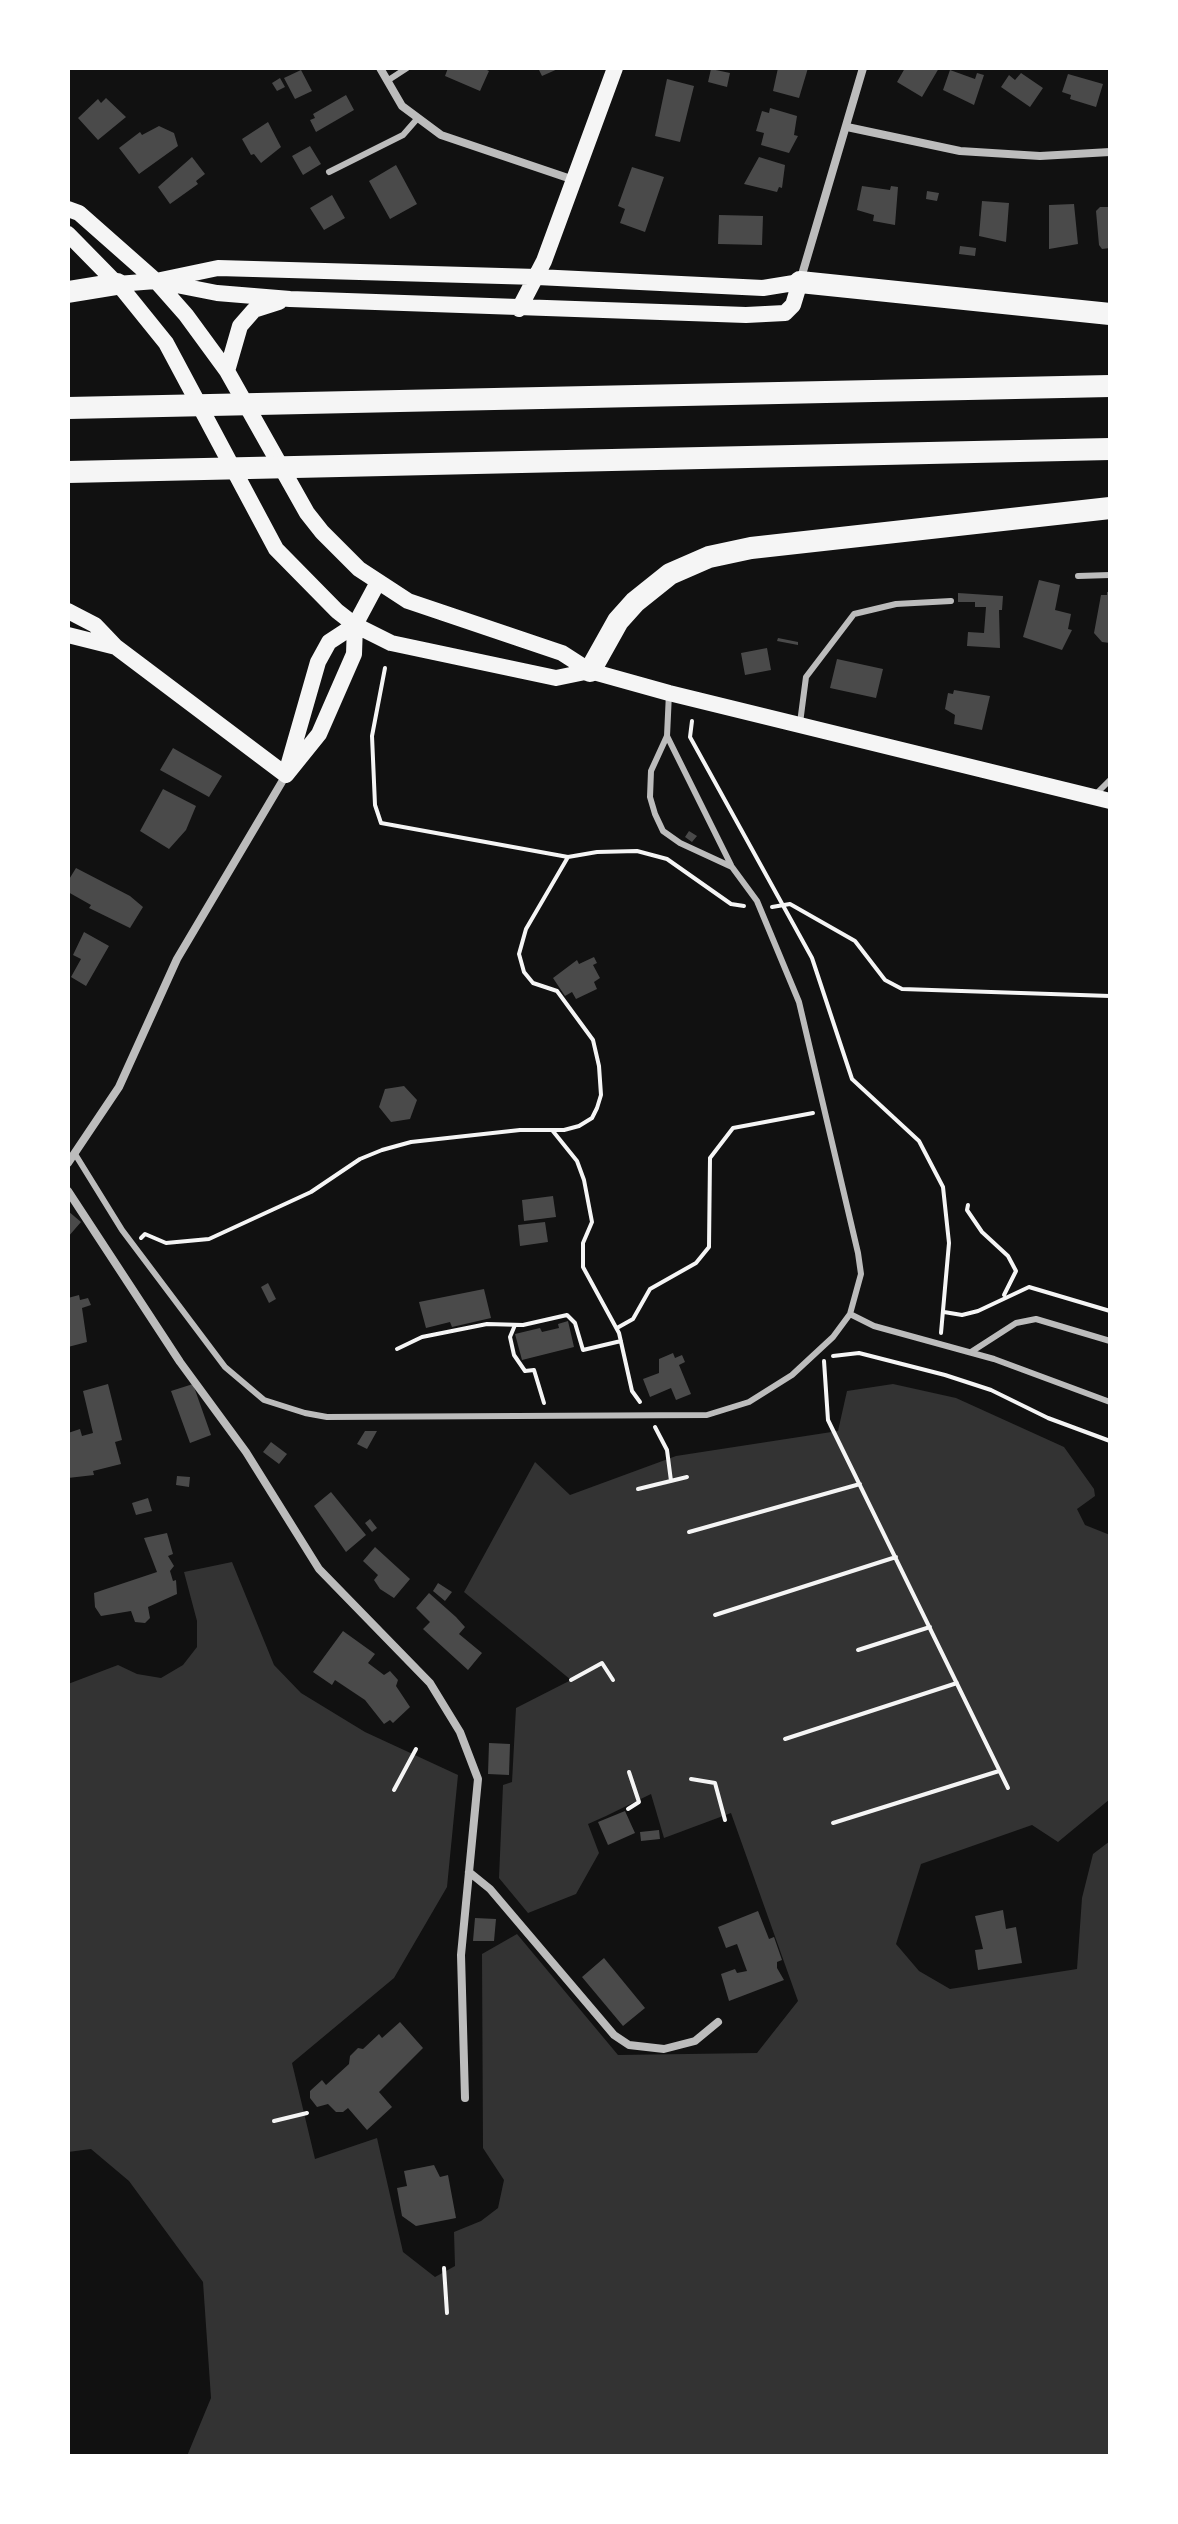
<!DOCTYPE html>
<html>
<head>
<meta charset="utf-8">
<style>
	body { margin:0 }
	#map { position:relative; width:1178px; height:2524px; overflow:hidden; background:#111; font-family:Arial,sans-serif }
	canvas { display:block }
	.frame { position:absolute; inset:0; border:70px solid #fff; pointer-events:none }
</style>
</head>
<body>
<div id="map">
<canvas width="1178" height="2524"></canvas>
<div class="frame"></div>
</div>
<script>
const ctx = document.querySelector('canvas').getContext('2d');
ctx.lineJoin = 'round';
function fillPath(path, color) { ctx.fillStyle = color; ctx.fill(path, 'evenodd'); }
const shape = rows => new Path2D(rows.map(r => 'M' + r).join(''));
function trace(path, color, width, dash) { ctx.strokeStyle = color; ctx.lineWidth = width; ctx.lineCap = dash ? 'butt' : 'round'; ctx.setLineDash(dash || []); ctx.stroke(path); }
fillPath(shape([
	[893,1384,956,1398,1064,1447,1094,1489,1095,1496,1077,1509,1085,1525,1110,1535,1110,1799,1058,1842,1032,1825,921,1864,896,1944,919,1971,950,1989,1077,1969,1082,1898,1093,1854,1110,1841,1110,2456,187,2456,211,2398,203,2282,129,2181,91,2149,68,2152,68,1684,118,1665,137,1674,161,1678,183,1665,197,1647,197,1621,184,1572,232,1562,274,1665,301,1693,365,1732,458,1775,447,1887,394,1978,292,2063,315,2159,377,2138,403,2252,435,2277,455,2266,454,2232,481,2221,498,2208,504,2180,483,2148,482,1954,517,1934,618,2055,757,2053,798,2001,731,1813,664,1838,651,1794,606,1816,588,1824,599,1853,576,1894,528,1913,499,1878,503,1785,512,1782,516,1708,571,1680,464,1592,535,1462,570,1495,676,1456,838,1431,847,1391]
]), '#333');
fillPath(shape([
	[448,68,483,68,489,71,480,91,445,76],
	[538,68,560,68,542,76],
	[778,68,808,68,799,98,773,91],
	[905,68,939,68,922,97,897,82],
	[711,69,730,73,727,87,708,82],
	[301,70,312,91,295,99,284,78],
	[950,70,975,79,977,73,984,75,974,105,943,90],
	[1021,73,1043,88,1030,107,1001,87,1009,75,1015,80],
	[1068,74,1103,84,1096,107,1070,99,1071,95,1062,92],
	[280,78,285,87,277,91,272,83],
	[667,79,694,86,680,142,655,136],
	[346,95,354,110,316,132,310,120,315,118,313,114],
	[106,98,126,117,98,140,78,118,98,99,101,103],
	[770,108,797,116,794,135,798,136,789,153,761,145,764,133,756,131,762,111,769,113],
	[268,122,281,147,261,163,254,154,251,155,242,139],
	[159,126,174,133,178,146,139,174,119,148,140,132,142,135],
	[310,146,321,164,303,175,292,156],
	[192,157,205,174,196,181,198,184,170,204,158,187],
	[759,157,785,165,782,188,779,187,777,192,744,184],
	[396,165,417,204,390,219,369,181],
	[632,167,664,177,645,232,620,223,625,209,618,206],
	[862,186,890,190,891,186,898,187,895,225,873,221,874,215,857,210],
	[927,191,939,193,937,201,926,199],
	[332,195,345,218,324,230,310,208],
	[982,201,1009,203,1006,242,979,236],
	[1074,204,1078,244,1049,249,1049,205],
	[1100,207,1109,207,1110,210,1110,248,1102,249,1099,245,1096,211],
	[719,215,763,216,762,245,718,244],
	[960,246,976,248,975,256,959,254],
	[1039,580,1060,585,1055,610,1071,614,1068,629,1072,630,1062,650,1023,637],
	[1107,592,1110,592,1110,643,1102,642,1094,633,1101,595,1107,595],
	[958,593,1003,596,1002,610,999,610,1000,648,967,646,968,632,984,633,986,607,975,607,975,602,958,602],
	[778,638,798,642,798,645,777,641],
	[767,648,771,670,745,675,741,653],
	[837,659,883,669,876,698,830,688],
	[954,690,990,696,982,730,954,724,955,715,945,709,948,693,953,694],
	[173,748,222,776,209,797,160,770],
	[163,789,196,806,186,830,169,849,140,831],
	[689,831,697,836,692,842,685,837],
	[76,868,130,896,143,907,130,928,89,908,91,905,68,892,68,881],
	[84,932,109,946,86,986,71,977,81,959,73,955],
	[594,957,597,963,593,965,600,978,594,982,597,989,576,999,572,992,565,996,553,978,577,960,579,964],
	[404,1086,417,1100,410,1119,391,1122,379,1107,385,1089],
	[553,1196,556,1217,524,1221,522,1200],
	[68,1211,81,1222,68,1237],
	[545,1222,548,1242,520,1246,518,1225],
	[268,1283,276,1299,269,1303,261,1287],
	[484,1289,491,1318,452,1327,450,1322,426,1328,419,1302],
	[79,1295,80,1300,88,1298,91,1305,82,1308,87,1342,68,1347,68,1298],
	[568,1321,574,1347,522,1360,515,1334,540,1328,542,1332,559,1328,558,1324],
	[673,1353,675,1358,682,1355,685,1362,679,1365,691,1394,676,1400,671,1388,650,1397,643,1379,659,1373,659,1359],
	[108,1384,122,1440,115,1442,121,1464,93,1471,94,1475,68,1478,68,1433,80,1429,82,1436,93,1433,83,1391],
	[193,1384,211,1435,190,1443,171,1391],
	[365,1431,377,1431,367,1449,357,1444],
	[271,1442,287,1454,279,1464,263,1452],
	[177,1476,190,1477,189,1487,176,1485],
	[331,1492,366,1535,346,1552,314,1506],
	[148,1498,152,1511,136,1515,132,1503],
	[370,1519,377,1528,372,1532,365,1523],
	[167,1533,173,1554,168,1556,174,1566,170,1571,173,1581,176,1580,177,1594,148,1607,150,1618,145,1623,135,1622,131,1611,101,1616,95,1607,94,1593,157,1572,144,1538],
	[375,1547,410,1579,394,1598,380,1589,374,1580,378,1575,363,1561],
	[438,1583,452,1592,445,1601,433,1591],
	[429,1593,456,1617,465,1627,459,1634,482,1653,468,1670,423,1629,430,1622,416,1608],
	[343,1631,375,1654,368,1663,384,1675,390,1671,398,1680,396,1686,410,1707,393,1723,390,1720,384,1724,365,1700,335,1680,332,1685,313,1672],
	[489,1743,510,1744,509,1775,488,1774],
	[625,1811,635,1833,608,1845,598,1822],
	[659,1830,660,1839,641,1841,640,1832],
	[1003,1910,1006,1929,1016,1927,1022,1963,978,1970,975,1950,983,1949,975,1916],
	[758,1911,769,1939,774,1937,782,1960,777,1962,777,1968,784,1980,729,2001,721,1974,735,1969,737,1973,747,1971,737,1944,726,1948,718,1927],
	[475,1918,496,1919,494,1941,473,1941],
	[604,1958,645,2008,623,2026,582,1977],
	[400,2022,423,2048,379,2092,392,2107,367,2130,348,2108,343,2112,336,2112,328,2104,317,2107,310,2098,310,2091,322,2080,326,2085,349,2064,350,2056,358,2048,363,2049,379,2034,382,2038],
	[434,2165,440,2177,448,2175,456,2218,416,2226,402,2216,397,2188,407,2186,404,2171]
]), '#4a4a4a');
trace(shape([
	[692,721,690,737,812,958,852,1079,919,1141,943,1187,949,1243,941,1333],
	[568,857,597,852,637,851,667,859,731,904,744,906],
	[772,907,790,904,855,941,885,980,902,989,1110,996],
	[552,1130,577,1161,584,1180,592,1222,583,1243,583,1267,619,1333,632,1391,640,1402],
	[968,1205,967,1210,982,1232,1008,1256,1016,1271,1004,1295],
	[141,1238,145,1234,166,1243,209,1239,311,1192,360,1159,382,1150,411,1142,520,1130,564,1130,579,1126,592,1118,597,1108,601,1095,599,1066,593,1040,557,991,533,983,524,972,519,954,526,929,568,857,381,823,375,805,372,736,385,668],
	[944,1312,962,1315,978,1311,1029,1287,1110,1311],
	[515,1325,510,1337,514,1355,525,1371,534,1370,544,1403],
	[617,1328,633,1319,650,1289,696,1263,709,1247,710,1158,733,1128,813,1113],
	[397,1349,422,1337,487,1324,523,1325,567,1315,575,1323,583,1350,621,1341],
	[833,1356,859,1353,945,1375,991,1390,1048,1418,1110,1441],
	[824,1361,828,1420,1008,1788],
	[655,1427,667,1450,671,1481],
	[638,1489,687,1477],
	[689,1532,860,1484],
	[715,1615,896,1557],
	[858,1650,930,1627],
	[571,1680,602,1663,613,1680],
	[785,1739,957,1683],
	[691,1779,715,1783,725,1820],
	[394,1790,416,1749],
	[628,1809,639,1802,629,1772],
	[833,1823,999,1771],
	[274,2121,307,2113],
	[444,2268,447,2313]
]), '#f5f5f5', 4);
trace(shape([
	[387,81,407,68],
	[329,172,403,135,417,119],
	[1078,576,1110,575],
	[800,723,806,677,854,614,896,604,951,601],
	[667,736,731,865],
	[1096,794,1110,780],
	[75,1154,122,1230,225,1367,264,1400,305,1413,327,1417,707,1415,749,1402,792,1375,833,1337,850,1314,861,1274,858,1253,799,1002,757,901,732,867,680,843,663,831,655,814,650,797,651,771,667,736,669,693],
	[850,1314,874,1326,994,1359,1110,1402],
	[971,1352,1016,1323,1036,1319,1110,1341]
]), '#bcbcbc', 6);
trace(shape([
	[380,68,402,106,441,135,574,180],
	[847,127,960,151,1040,156,1110,152],
	[801,278,863,68],
	[68,1163,119,1087,177,959,286,775],
	[68,1191,180,1362,246,1452,319,1569,430,1683,460,1732,478,1779,461,1955,465,2098],
	[469,1872,490,1889,614,2035,629,2045,664,2049,695,2041,718,2022]
]), '#bcbcbc', 8);
trace(shape([
	[68,209,79,213,156,281,186,315,227,371,307,513,322,532,359,569,408,601,562,653,590,671,669,693,1110,801],
	[68,234,124,291,166,343,276,549,337,611,355,625,391,643,556,678,590,671],
	[117,284,156,281,218,268,537,277,763,288,800,282,793,305,785,313,746,315,290,299,217,293,156,281],
	[519,309,544,261,615,68],
	[227,371,240,326,254,310,279,302],
	[68,611,95,625,116,647,286,775],
	[68,635,116,647],
	[287,770,318,662,329,642,355,625],
	[286,775,319,734,354,654,355,625,378,582]
]), '#f5f5f5', 16);
trace(shape([
	[800,282,1110,314],
	[68,292,117,284],
	[68,408,1110,386],
	[68,472,1110,449],
	[590,671,618,621,635,602,670,574,709,557,751,548,1110,508]
]), '#f5f5f5', 22);
</script>
</body>
</html>
